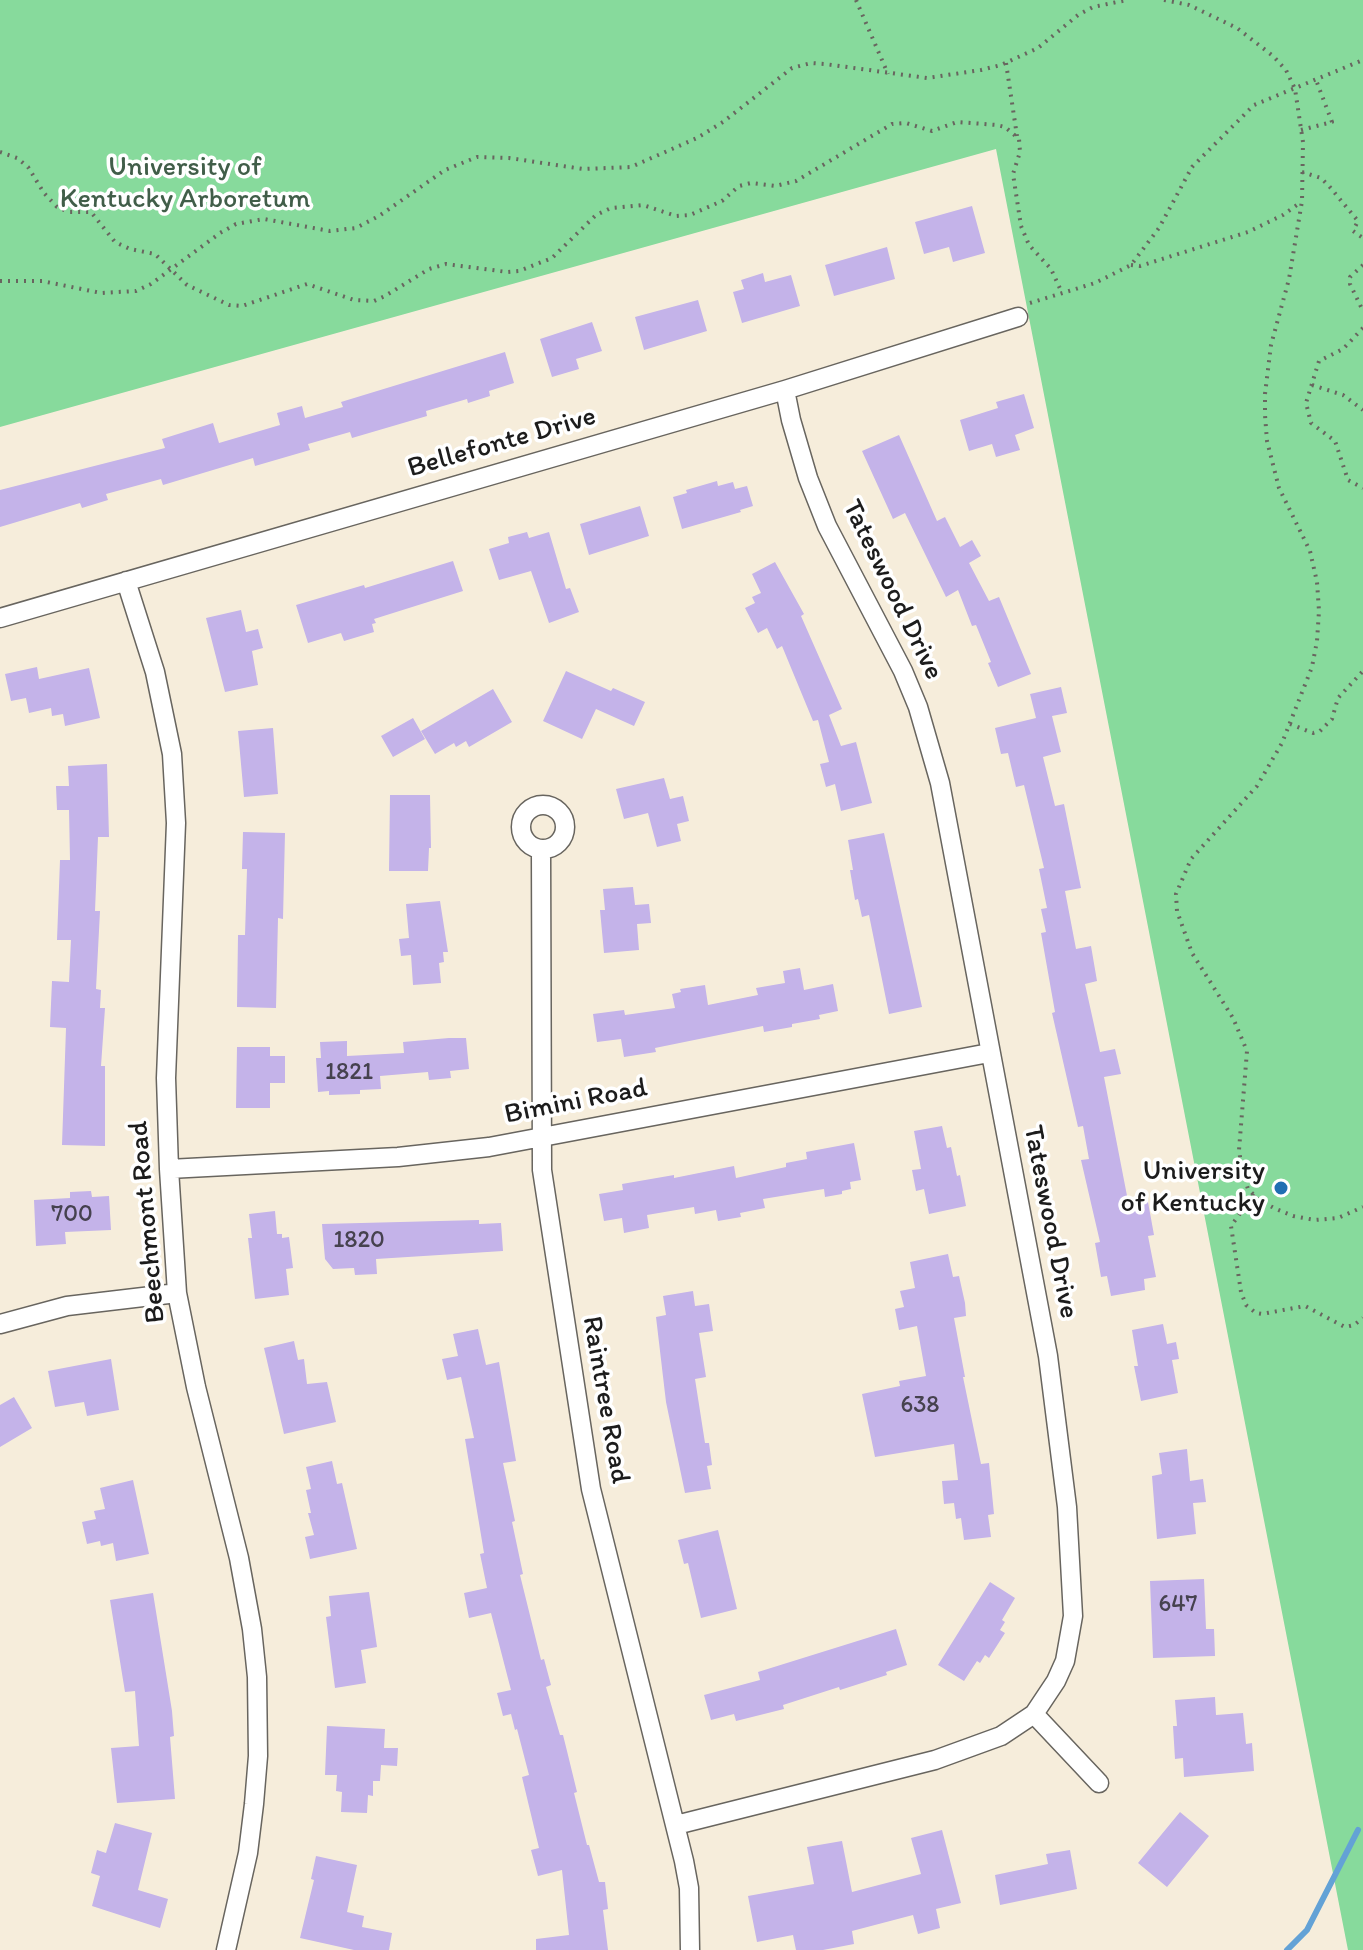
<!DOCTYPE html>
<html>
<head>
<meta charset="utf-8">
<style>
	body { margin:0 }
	canvas { display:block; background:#f6eddb }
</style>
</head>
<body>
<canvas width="1363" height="1950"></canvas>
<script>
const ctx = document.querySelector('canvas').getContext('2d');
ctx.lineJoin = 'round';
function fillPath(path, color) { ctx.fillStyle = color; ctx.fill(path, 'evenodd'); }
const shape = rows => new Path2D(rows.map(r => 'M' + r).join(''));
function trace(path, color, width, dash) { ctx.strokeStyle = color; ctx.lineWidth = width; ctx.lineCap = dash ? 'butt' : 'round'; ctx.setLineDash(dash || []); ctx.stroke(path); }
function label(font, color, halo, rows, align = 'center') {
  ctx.font = font + ' Itim,sans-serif'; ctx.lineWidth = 7; ctx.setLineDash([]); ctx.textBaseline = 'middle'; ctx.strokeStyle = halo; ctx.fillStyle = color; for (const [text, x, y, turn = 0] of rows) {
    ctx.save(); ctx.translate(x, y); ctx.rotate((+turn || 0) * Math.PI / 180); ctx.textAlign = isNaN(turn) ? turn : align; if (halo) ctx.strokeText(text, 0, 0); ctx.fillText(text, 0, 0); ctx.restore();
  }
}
fillPath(shape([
	[0,0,1363,0,1363,1950,1348,1950,996,149,0,427]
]), '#87da9c');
trace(shape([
	[1287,1950,1307,1930,1358,1830]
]), '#63a2d6', 6);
fillPath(shape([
	[972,206,985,253,953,262,949,247,924,254,915,222],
	[887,247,895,279,834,296,825,265],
	[763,273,765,282,791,275,800,306,742,323,733,292,744,289,741,280],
	[698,300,707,331,644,350,635,317],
	[592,322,602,351,576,359,579,369,552,377,540,339],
	[505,352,514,383,489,391,490,396,468,403,467,399,426,411,427,416,352,438,350,432,308,444,310,450,255,466,253,458,163,485,161,479,106,494,108,500,82,508,80,503,0,527,0,490,165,448,162,439,213,423,219,443,280,425,277,413,302,406,305,418,343,407,341,402],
	[1024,394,1034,428,1015,435,1020,450,996,457,992,444,969,451,960,420,998,408,996,402],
	[899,435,937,521,945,517,960,547,972,540,981,556,969,563,989,601,999,597,1031,674,998,687,988,663,991,662,976,625,972,626,958,590,946,597,905,513,893,519,862,451],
	[717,481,718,486,733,482,735,489,747,486,753,506,740,510,741,512,682,529,673,497,687,493,686,490],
	[640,506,649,536,589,555,580,524],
	[527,532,529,538,549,532,566,589,570,588,579,612,549,623,531,571,499,580,489,549,509,543,508,537],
	[453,561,463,591,374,619,376,623,372,624,374,632,344,641,341,633,308,643,296,605,364,585,365,588],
	[775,562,804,614,801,616,842,709,829,715,841,746,856,742,872,803,841,811,835,784,826,787,820,764,829,762,818,720,813,721,782,646,777,649,767,628,758,633,745,608,755,603,752,597,761,593,752,574],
	[241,610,246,632,258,629,263,648,252,651,258,685,225,692,206,618],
	[37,667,39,679,89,668,100,718,65,726,63,714,52,716,51,708,29,713,26,698,11,701,5,674],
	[566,671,611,691,613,688,645,702,634,726,596,709,582,739,543,721],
	[1061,687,1067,713,1052,716,1061,752,1043,757,1055,806,1064,804,1081,888,1065,891,1076,949,1091,946,1097,981,1085,984,1100,1052,1115,1049,1121,1074,1104,1077,1129,1206,1148,1202,1154,1235,1148,1236,1156,1277,1144,1279,1145,1290,1111,1296,1107,1276,1101,1277,1095,1243,1100,1242,1081,1160,1089,1159,1083,1126,1078,1127,1052,1013,1055,1012,1041,933,1046,932,1041,909,1047,908,1039,869,1044,868,1024,785,1016,787,1008,753,1001,754,995,728,1036,718,1030,694],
	[493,689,512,722,469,747,466,741,456,747,454,743,435,754,421,731],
	[413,718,425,739,393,757,381,736],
	[273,728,278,794,244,797,238,731],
	[107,764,109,837,98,837,95,911,100,911,96,989,101,990,100,1008,105,1008,101,1066,105,1066,105,1146,62,1145,66,1028,50,1027,52,981,69,982,71,940,57,940,60,860,70,860,69,810,57,810,56,786,69,786,68,766],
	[664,778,670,799,683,796,689,821,677,824,681,841,657,847,648,813,624,819,616,789],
	[390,795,430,795,431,848,429,848,428,871,389,871],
	[243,832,285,833,283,919,278,918,276,1008,237,1007,238,935,245,935,247,869,242,869],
	[884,833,922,1007,889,1014,869,915,862,917,858,899,855,900,850,870,853,870,848,840],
	[633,887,635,905,649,904,651,923,637,924,639,950,604,953,600,910,605,910,603,889],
	[440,901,448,952,443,952,444,962,439,963,441,983,413,985,411,955,401,956,399,939,409,938,406,904],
	[800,968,804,990,833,984,838,1011,819,1015,820,1019,792,1024,792,1027,764,1032,763,1026,655,1048,656,1052,624,1057,621,1039,597,1042,593,1014,624,1010,625,1015,675,1008,672,994,681,992,680,989,705,985,708,1005,758,995,756,988,785,983,783,971],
	[449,1038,466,1038,469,1069,450,1071,451,1078,429,1080,428,1072,380,1076,381,1089,360,1090,360,1094,329,1095,329,1091,318,1092,316,1058,321,1058,320,1042,347,1041,347,1056,404,1053,403,1042],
	[237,1047,270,1047,270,1056,285,1056,285,1083,270,1083,270,1108,236,1108],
	[942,1126,947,1148,951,1147,957,1176,960,1175,966,1206,929,1214,924,1189,916,1191,912,1170,921,1169,914,1131],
	[854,1143,861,1180,850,1182,851,1189,842,1191,842,1194,825,1197,824,1189,763,1199,765,1208,740,1213,741,1217,718,1221,716,1210,695,1214,694,1207,647,1215,649,1228,624,1233,622,1218,604,1221,599,1194,623,1190,622,1184,674,1175,674,1178,734,1166,736,1178,786,1167,786,1163,807,1159,806,1152],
	[91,1191,92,1197,109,1196,111,1230,65,1232,66,1244,36,1246,34,1200,70,1198,70,1192],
	[275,1211,277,1234,282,1234,282,1238,289,1237,293,1268,286,1269,289,1295,255,1299,248,1238,252,1238,249,1214],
	[479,1220,479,1224,501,1223,503,1251,376,1259,377,1274,355,1275,354,1268,333,1269,325,1259,322,1224],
	[948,1254,953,1277,959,1276,965,1303,966,1316,954,1318,965,1377,963,1377,981,1464,989,1463,994,1514,988,1515,991,1537,964,1540,961,1518,956,1519,954,1503,944,1504,942,1481,958,1480,954,1444,875,1457,862,1394,900,1386,899,1381,926,1376,917,1326,899,1330,895,1309,904,1307,900,1291,915,1288,910,1262],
	[693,1291,695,1306,709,1304,713,1331,699,1333,706,1377,695,1379,705,1443,709,1443,712,1465,707,1466,711,1489,685,1493,666,1402,656,1317,666,1315,663,1296],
	[1163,1324,1167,1344,1176,1342,1179,1359,1172,1360,1178,1393,1141,1401,1134,1366,1138,1366,1132,1330],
	[478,1329,486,1365,499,1362,516,1461,503,1463,515,1521,512,1522,523,1574,520,1575,541,1660,544,1659,551,1685,546,1687,560,1735,563,1735,567,1751,577,1792,574,1793,587,1845,589,1845,599,1882,605,1882,608,1909,603,1910,608,1950,536,1950,536,1939,569,1935,562,1870,538,1876,531,1850,539,1848,522,1777,529,1775,517,1729,515,1730,511,1714,503,1716,497,1693,511,1690,491,1613,469,1618,464,1593,487,1588,480,1554,484,1553,465,1439,474,1438,461,1377,447,1380,442,1359,458,1356,453,1334],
	[294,1341,298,1360,304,1359,307,1384,327,1382,336,1422,284,1434,264,1348],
	[111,1359,119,1410,87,1416,84,1402,55,1407,48,1371],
	[14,1397,32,1428,0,1447,0,1405],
	[1187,1449,1190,1481,1203,1479,1206,1502,1193,1503,1196,1534,1157,1539,1152,1476,1162,1474,1159,1453],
	[332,1461,337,1484,342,1483,357,1549,310,1559,305,1537,314,1535,308,1513,311,1513,306,1490,311,1489,306,1467],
	[133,1480,149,1554,116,1561,113,1543,101,1546,100,1541,87,1544,82,1522,96,1519,94,1511,105,1509,100,1488],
	[718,1530,737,1609,701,1618,688,1563,684,1564,678,1540],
	[1204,1579,1206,1629,1214,1629,1215,1656,1153,1658,1150,1581],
	[990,1582,1015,1598,1002,1620,1005,1622,1000,1630,1005,1633,989,1658,985,1655,980,1663,977,1661,964,1681,938,1665],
	[369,1592,377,1647,361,1650,366,1683,335,1688,326,1617,331,1616,329,1596],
	[153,1593,172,1711,174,1736,170,1737,175,1799,117,1803,111,1748,139,1746,135,1691,125,1692,110,1600],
	[896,1629,907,1665,886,1672,887,1675,840,1690,839,1687,783,1705,784,1709,736,1721,734,1714,711,1720,704,1695,760,1680,758,1672],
	[1215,1697,1216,1715,1243,1713,1246,1744,1252,1743,1254,1771,1184,1777,1183,1758,1175,1759,1173,1726,1177,1726,1175,1700],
	[327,1726,385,1729,384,1748,398,1748,397,1766,381,1765,380,1781,373,1781,373,1796,368,1795,367,1813,341,1812,342,1792,336,1791,337,1775,325,1775],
	[1180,1812,1209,1836,1167,1887,1138,1863],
	[115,1823,152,1833,138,1890,168,1899,160,1928,92,1906,100,1876,91,1873,97,1850,106,1853],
	[942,1830,961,1903,936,1909,940,1928,918,1934,913,1915,852,1931,854,1944,823,1950,796,1950,793,1935,757,1942,748,1896,814,1884,807,1847,842,1841,852,1892,921,1874,911,1838],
	[1070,1850,1077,1889,1000,1905,995,1875,1048,1864,1046,1854],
	[316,1856,357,1865,347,1912,364,1916,362,1927,392,1933,389,1950,354,1950,300,1938,314,1880,311,1879]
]), '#c4b3e9');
const street = shape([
	[126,581,155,672,172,754,176,823,166,1078,169,1169,177,1293,196,1387,239,1558,252,1629,257,1677,258,1756,254,1804,248,1853,226,1950],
	[0,618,785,390,1018,317],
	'521 827a22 22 0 1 1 44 0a22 22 0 1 1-44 0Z',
	[541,849,542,1170,591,1489,684,1861,689,1888,690,1950],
	[169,1169,398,1157,489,1147,989,1053],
	[0,1324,67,1306,177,1293],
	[1034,1714,1099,1783],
	[676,1825,935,1760,1001,1736,1034,1714,1056,1681,1065,1661,1073,1616,1067,1507,1048,1356,940,783,918,707,903,671,827,526,808,478,791,420,785,390]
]);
trace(street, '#68655f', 21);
trace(shape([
	[856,0,888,74],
	[1164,0,1189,5,1237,28,1273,56,1286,70,1295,89,1303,142,1302,201,1289,279,1271,345,1265,394,1265,415,1267,441,1279,488,1310,551,1317,582,1319,611,1317,641,1312,667,1282,743,1257,786,1191,859,1176,894,1177,911,1192,953,1233,1018,1247,1051,1239,1150,1242,1170,1248,1189,1259,1200,1274,1208,1293,1216,1315,1220,1338,1218,1363,1207],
	[1006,63,1017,136],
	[1301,130,1332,122,1316,80],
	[0,152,17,158,28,167,44,193,57,207,69,212,91,212,115,242,130,249,155,254,187,285,229,305,242,306,307,284,354,300,374,301,385,296,429,269,446,264,507,272,519,271,552,258,596,215,611,208,643,205,676,216,690,215,722,201,739,186,751,183,775,186,796,181,892,124,906,123,932,131,957,122,997,125,1005,127,1019,139,1020,152,1013,174,1021,226,1029,245,1051,269,1062,293],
	[1302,172,1321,178,1329,186,1358,221,1353,231,1363,238],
	[1131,265,1140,266,1248,232,1283,215,1301,202],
	[1363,265,1350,277,1350,284,1363,311],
	[0,281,42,281,101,293,136,291,151,284,220,233,236,224,264,219,330,231,356,228,379,216,445,170,477,157,509,158,583,169,631,167,697,138,723,122,792,68,811,63,825,64,927,78,981,70,1001,65,1038,48,1078,15,1093,7,1127,0],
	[1030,303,1095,283,1131,265,1159,228,1192,167,1254,105,1363,60],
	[1363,328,1343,349,1319,361,1306,403,1311,423,1335,441,1348,480,1363,488],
	[1312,385,1343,395,1363,410],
	[1290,724,1313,733,1320,731,1332,719,1338,698,1363,671],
	[1254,1194,1231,1226,1241,1292,1246,1305,1256,1313,1262,1314,1305,1306,1345,1327,1354,1325,1363,1318]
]), '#68655f', 4, [2, 6]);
trace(street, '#fff', 18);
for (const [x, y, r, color] of [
	[1281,1188,8,"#1f6fb2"]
]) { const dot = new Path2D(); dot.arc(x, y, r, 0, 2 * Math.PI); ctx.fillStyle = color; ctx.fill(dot); trace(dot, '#fff', 3); }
label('24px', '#46424f', null, [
	["1821",349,1073],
	["700",72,1215],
	["1820",359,1241],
	["638",920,1406],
	["647",1178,1605]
]);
label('28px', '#415e49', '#fff', [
	["University of",185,168],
	["Kentucky Arboretum",185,200]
]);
label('28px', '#1c1c1c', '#fff', [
	["Bellefonte Drive",502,443,-16],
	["Tateswood Drive",892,590,64],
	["Bimini Road",576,1102,-11],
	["Beechmont Road",148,1222,-95],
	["Tateswood Drive",1050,1222,79],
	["Raintree Road",605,1400,80]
]);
label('28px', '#1c1c1c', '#fff', [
	["University",1265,1172],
	["of Kentucky",1265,1204]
], 'right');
</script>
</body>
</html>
